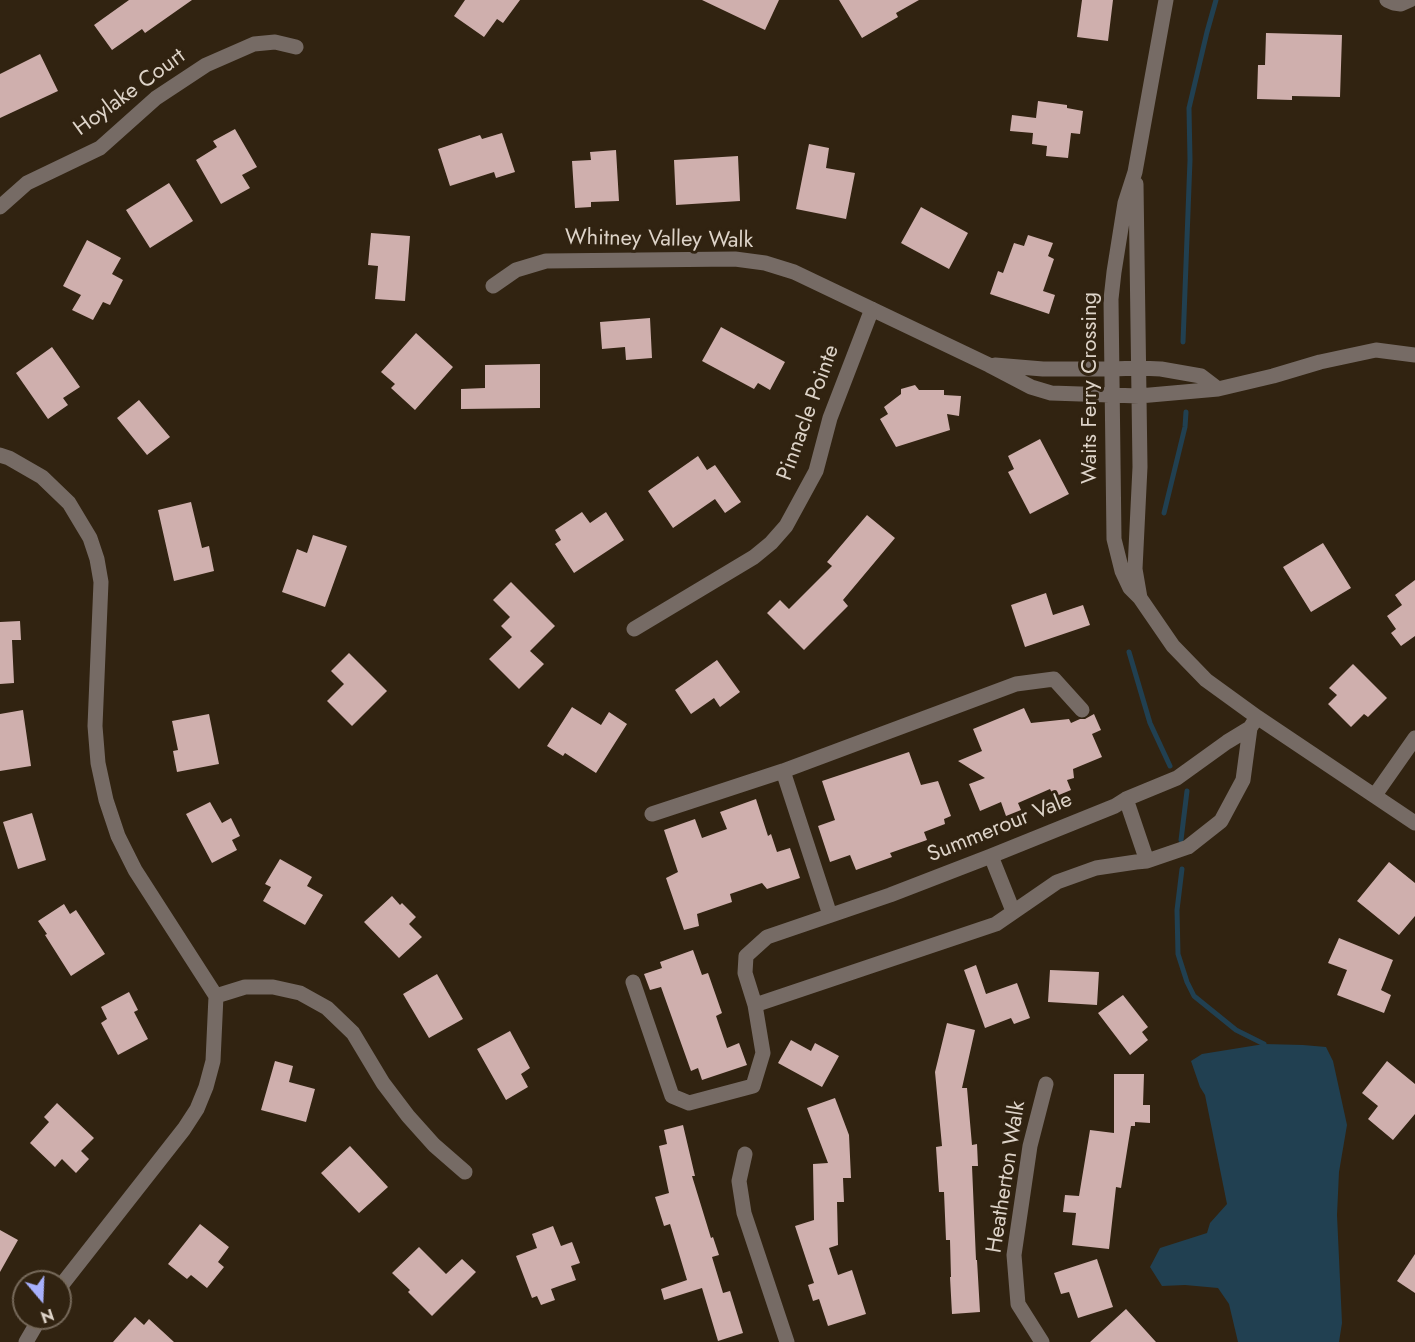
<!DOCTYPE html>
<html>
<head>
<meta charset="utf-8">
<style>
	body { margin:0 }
	#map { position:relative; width:1415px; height:1342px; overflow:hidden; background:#312311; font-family:Jost,sans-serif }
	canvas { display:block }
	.north { position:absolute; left:12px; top:1270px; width:60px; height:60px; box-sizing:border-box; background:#312311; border:2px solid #76695a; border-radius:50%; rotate:161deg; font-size:16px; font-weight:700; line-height:24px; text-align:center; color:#ddd3c8 }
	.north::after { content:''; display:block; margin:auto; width:21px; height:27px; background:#a7b0fc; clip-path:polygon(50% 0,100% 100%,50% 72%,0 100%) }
</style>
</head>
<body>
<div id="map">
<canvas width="1415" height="1342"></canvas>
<div class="north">N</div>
</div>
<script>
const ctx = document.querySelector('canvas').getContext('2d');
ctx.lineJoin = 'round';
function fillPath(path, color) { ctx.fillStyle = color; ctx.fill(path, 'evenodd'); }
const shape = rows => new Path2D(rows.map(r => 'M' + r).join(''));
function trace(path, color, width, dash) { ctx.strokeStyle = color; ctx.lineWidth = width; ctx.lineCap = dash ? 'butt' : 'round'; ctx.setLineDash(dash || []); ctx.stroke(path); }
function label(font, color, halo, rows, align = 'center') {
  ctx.font = font + ' Jost,sans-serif'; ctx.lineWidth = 6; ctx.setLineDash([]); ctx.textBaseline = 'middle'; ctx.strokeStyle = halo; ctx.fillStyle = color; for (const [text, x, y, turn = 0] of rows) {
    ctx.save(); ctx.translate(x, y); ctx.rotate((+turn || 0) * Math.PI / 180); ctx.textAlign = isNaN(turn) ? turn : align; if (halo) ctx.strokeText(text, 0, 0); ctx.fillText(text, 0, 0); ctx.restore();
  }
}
fillPath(shape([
	[1264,1044,1303,1045,1326,1047,1333,1061,1347,1125,1339,1172,1337,1215,1342,1323,1339,1342,1238,1342,1229,1304,1218,1288,1185,1285,1162,1286,1150,1267,1160,1248,1207,1233,1210,1223,1227,1204,1205,1095,1200,1087,1191,1061,1202,1054]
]), '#214051');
trace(shape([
	[1183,342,1190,160,1189,108,1207,32,1216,0],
	[1164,513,1185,427,1186,412],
	[1129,652,1150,723,1170,766],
	[1181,840,1187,791],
	[1182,869,1177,910,1178,954,1187,982,1194,996,1236,1030,1264,1044]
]), '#214051', 5);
fillPath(shape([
	[129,0,192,0,145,33,142,29,112,50,94,25],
	[465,0,520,0,503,23,497,19,484,37,454,16],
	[702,0,779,0,765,30],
	[839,0,919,0,896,13,898,17,862,38],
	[1082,0,1113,0,1108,41,1077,37],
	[1266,33,1342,35,1340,97,1292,96,1292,100,1257,99,1258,65,1265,65],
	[40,54,58,91,0,118,0,74],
	[1038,101,1067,105,1067,108,1083,111,1080,134,1071,133,1068,158,1046,156,1047,146,1032,144,1033,133,1010,131,1012,115,1036,118],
	[235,129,257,167,242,175,250,188,221,204,196,160,217,147,213,141],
	[502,133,515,172,496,178,494,172,450,186,438,149,480,135,482,139],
	[809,144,829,148,826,168,855,173,846,219,796,209],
	[616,150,619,201,591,202,591,207,575,208,572,161,591,160,590,152],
	[738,156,740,201,676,205,674,160],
	[169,183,193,221,150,248,126,210],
	[921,207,968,233,949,269,901,243],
	[371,233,410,236,405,301,375,299,378,266,368,265],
	[1028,235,1053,243,1048,256,1054,259,1043,291,1055,295,1049,314,990,294,998,271,1003,273,1014,243,1024,246],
	[87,240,121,258,112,274,123,280,110,305,103,302,93,320,72,310,81,295,63,286],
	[650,318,652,358,626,360,625,347,602,349,600,322],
	[721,327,785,362,770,390,758,383,754,389,702,361],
	[416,333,453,367,415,410,391,388,395,384,381,372],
	[52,347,80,387,63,398,68,405,48,419,16,373],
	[540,364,540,408,461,409,461,389,485,388,485,365],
	[915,385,919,390,944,390,944,395,961,396,959,416,947,414,950,430,896,447,880,419,888,414,884,407,901,394,901,389],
	[139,400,170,437,147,455,117,418],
	[1040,439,1069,494,1030,514,1008,472,1014,469,1008,456],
	[698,456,707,470,715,465,741,502,725,513,715,499,673,528,648,491],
	[191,502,202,548,209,546,214,571,174,581,158,510],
	[582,512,590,523,606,512,624,540,574,573,555,544,561,540,555,530],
	[867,515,895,538,843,600,848,606,804,650,767,613,780,600,789,609,832,566,827,562],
	[313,535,347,546,325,607,282,592,297,549,307,553],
	[1323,543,1351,588,1311,612,1283,567],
	[1415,580,1415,636,1401,646,1391,633,1396,629,1387,616,1402,605,1395,595],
	[511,582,555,626,530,651,544,664,519,689,489,659,512,637,501,626,510,617,493,600],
	[1046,593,1053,615,1083,605,1090,625,1025,647,1011,605],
	[20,621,21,640,12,640,14,683,0,684,0,622],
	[349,653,387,691,352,726,327,701,344,684,331,671],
	[717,660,740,692,720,707,714,698,691,714,675,690],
	[1353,664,1387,698,1368,717,1364,714,1351,727,1328,704,1337,695,1329,688],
	[572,707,601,725,609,712,627,724,596,773,565,753,563,756,547,746],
	[1024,708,1031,723,1069,719,1071,723,1080,719,1085,719,1094,714,1101,730,1092,734,1102,757,1073,769,1074,778,1067,780,1071,790,1054,797,1050,789,1018,803,1021,810,1006,816,1001,802,980,811,969,784,985,778,958,761,982,751,973,729],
	[23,710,31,766,0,771,0,714],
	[209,714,219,764,177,772,173,751,178,750,172,721],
	[909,752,921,785,938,781,951,816,944,819,945,824,924,832,927,840,890,853,892,857,856,870,850,855,830,862,818,826,835,820,822,781],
	[756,799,768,836,771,834,777,852,790,848,800,878,767,889,762,883,730,894,732,902,697,914,699,926,684,930,666,878,678,872,664,830,695,819,702,838,727,829,720,812],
	[210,802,222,823,231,818,240,836,232,840,237,850,212,863,186,814],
	[32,813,46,860,18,869,3,822],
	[280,859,312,877,307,886,323,895,305,925,263,901,271,887,265,884],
	[1389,862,1415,883,1415,916,1399,935,1357,901],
	[392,896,400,905,402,903,416,917,409,924,422,937,399,958,364,922],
	[64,904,70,914,76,910,105,954,71,976,45,935,47,934,38,921],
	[1339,938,1393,960,1381,990,1391,995,1384,1013,1337,995,1347,970,1328,963],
	[693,950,702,975,708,973,722,1013,716,1016,727,1048,739,1043,747,1065,702,1080,698,1068,691,1071,661,987,650,990,644,974,662,968,660,962],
	[976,965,986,994,1017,983,1030,1018,1014,1024,1011,1018,985,1028,964,970],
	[1050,970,1099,972,1097,1005,1048,1002],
	[437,974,463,1019,429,1038,403,994],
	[129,992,138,1010,134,1012,148,1039,118,1055,101,1023,107,1019,101,1007],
	[1123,995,1148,1027,1142,1032,1148,1040,1130,1055,1098,1013],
	[947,1023,975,1030,962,1088,967,1088,972,1145,977,1144,978,1166,972,1166,976,1260,977,1260,980,1312,952,1314,950,1277,951,1277,950,1240,946,1240,944,1192,939,1192,936,1147,942,1146,935,1072],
	[510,1031,530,1068,521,1074,528,1087,506,1100,477,1049],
	[791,1040,811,1051,815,1043,839,1056,822,1087,778,1063],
	[275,1061,293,1066,289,1082,315,1089,306,1122,261,1110],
	[1387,1061,1415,1084,1415,1114,1393,1140,1368,1119,1378,1106,1362,1093],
	[1114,1074,1144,1074,1143,1105,1150,1105,1150,1123,1135,1122,1135,1126,1131,1126,1121,1188,1116,1187,1109,1249,1072,1245,1076,1213,1063,1212,1065,1195,1079,1196,1090,1130,1114,1133],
	[835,1098,849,1135,851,1178,843,1178,844,1202,837,1202,838,1245,829,1248,838,1275,852,1270,866,1314,828,1326,819,1299,813,1301,808,1285,814,1283,795,1226,814,1220,813,1164,828,1163,807,1108],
	[57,1103,94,1138,81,1151,89,1159,76,1173,62,1159,55,1167,30,1143,49,1122,44,1117],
	[683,1125,695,1176,692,1176,711,1238,713,1237,719,1255,712,1257,723,1293,730,1291,743,1333,718,1341,702,1288,664,1300,661,1289,687,1280,670,1224,664,1226,655,1197,669,1193,659,1146,667,1144,664,1130],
	[350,1146,388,1187,359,1213,321,1173],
	[200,1224,229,1247,218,1262,224,1267,207,1288,191,1275,187,1279,168,1264],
	[553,1226,561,1246,572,1242,580,1263,571,1266,576,1280,551,1289,555,1300,541,1305,537,1296,532,1298,516,1256,537,1248,532,1234],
	[0,1230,18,1240,0,1272],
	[419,1247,446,1274,462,1259,476,1272,432,1316,408,1292,410,1290,392,1273],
	[1415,1254,1415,1293,1397,1281],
	[1097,1259,1113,1307,1078,1318,1069,1292,1061,1294,1054,1273],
	[1126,1309,1156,1342,1090,1342],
	[135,1317,144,1325,149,1319,174,1342,113,1342]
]), '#cfafad');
trace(shape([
	[1166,0,1135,172,1125,203,1114,272,1111,299,1114,539,1122,571,1130,588,1140,598,1173,646,1206,680,1257,717,1415,823],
	[1387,0,1394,3,1401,4,1410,0],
	[1136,184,1140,467,1135,569,1140,598],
	[0,207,27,183,100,148,156,98,206,65,254,44,275,42,296,47],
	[493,286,516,270,546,261,735,259,765,263,794,272,989,365,1031,387,1051,393,1139,396,1218,389,1273,376,1320,362,1376,350,1415,355],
	[995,365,1043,369,1112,369,1139,368,1161,369,1201,376,1218,389],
	[0,455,9,458,42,477,69,503,90,538,97,559,101,582,95,726,98,763,106,800,118,836,135,870,216,996,213,1061,206,1087,197,1109,184,1129,60,1287],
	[634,629,754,557,771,543,786,526,816,471,830,418,872,309],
	[783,771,1016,684,1054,679,1082,710],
	[1375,795,1415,738],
	[1126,799,1147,861],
	[652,814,783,771,830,915],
	[991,856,1013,911],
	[633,982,672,1096,689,1103,753,1086,763,1053,755,1005,745,973,746,956,767,937,890,895,991,856,1115,806,1126,799,1177,778,1227,742,1250,728,1257,717],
	[216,996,245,987,273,987,300,993,327,1008,353,1033,383,1083,408,1116,434,1145,465,1172],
	[755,1005,996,924,1057,882,1096,868,1136,862,1147,861,1188,847,1221,821,1243,780,1250,728],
	[745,1154,739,1181,744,1213,787,1342],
	[26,1342,40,1318],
	[1042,1342,1018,1304,1014,1255,1030,1146,1046,1084]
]), '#766b65', 15);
label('22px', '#ddd3c8', '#312311', [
	["Hoylake Court",130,93,-36],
	["Whitney Valley Walk",659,240,1],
	["Waits Ferry Crossing",1091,388,-90],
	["Pinnacle Pointe",809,413,-70],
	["Summerour Vale",1000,828,-22],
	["Heatherton Walk",1007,1177,-81]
]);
</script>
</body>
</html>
